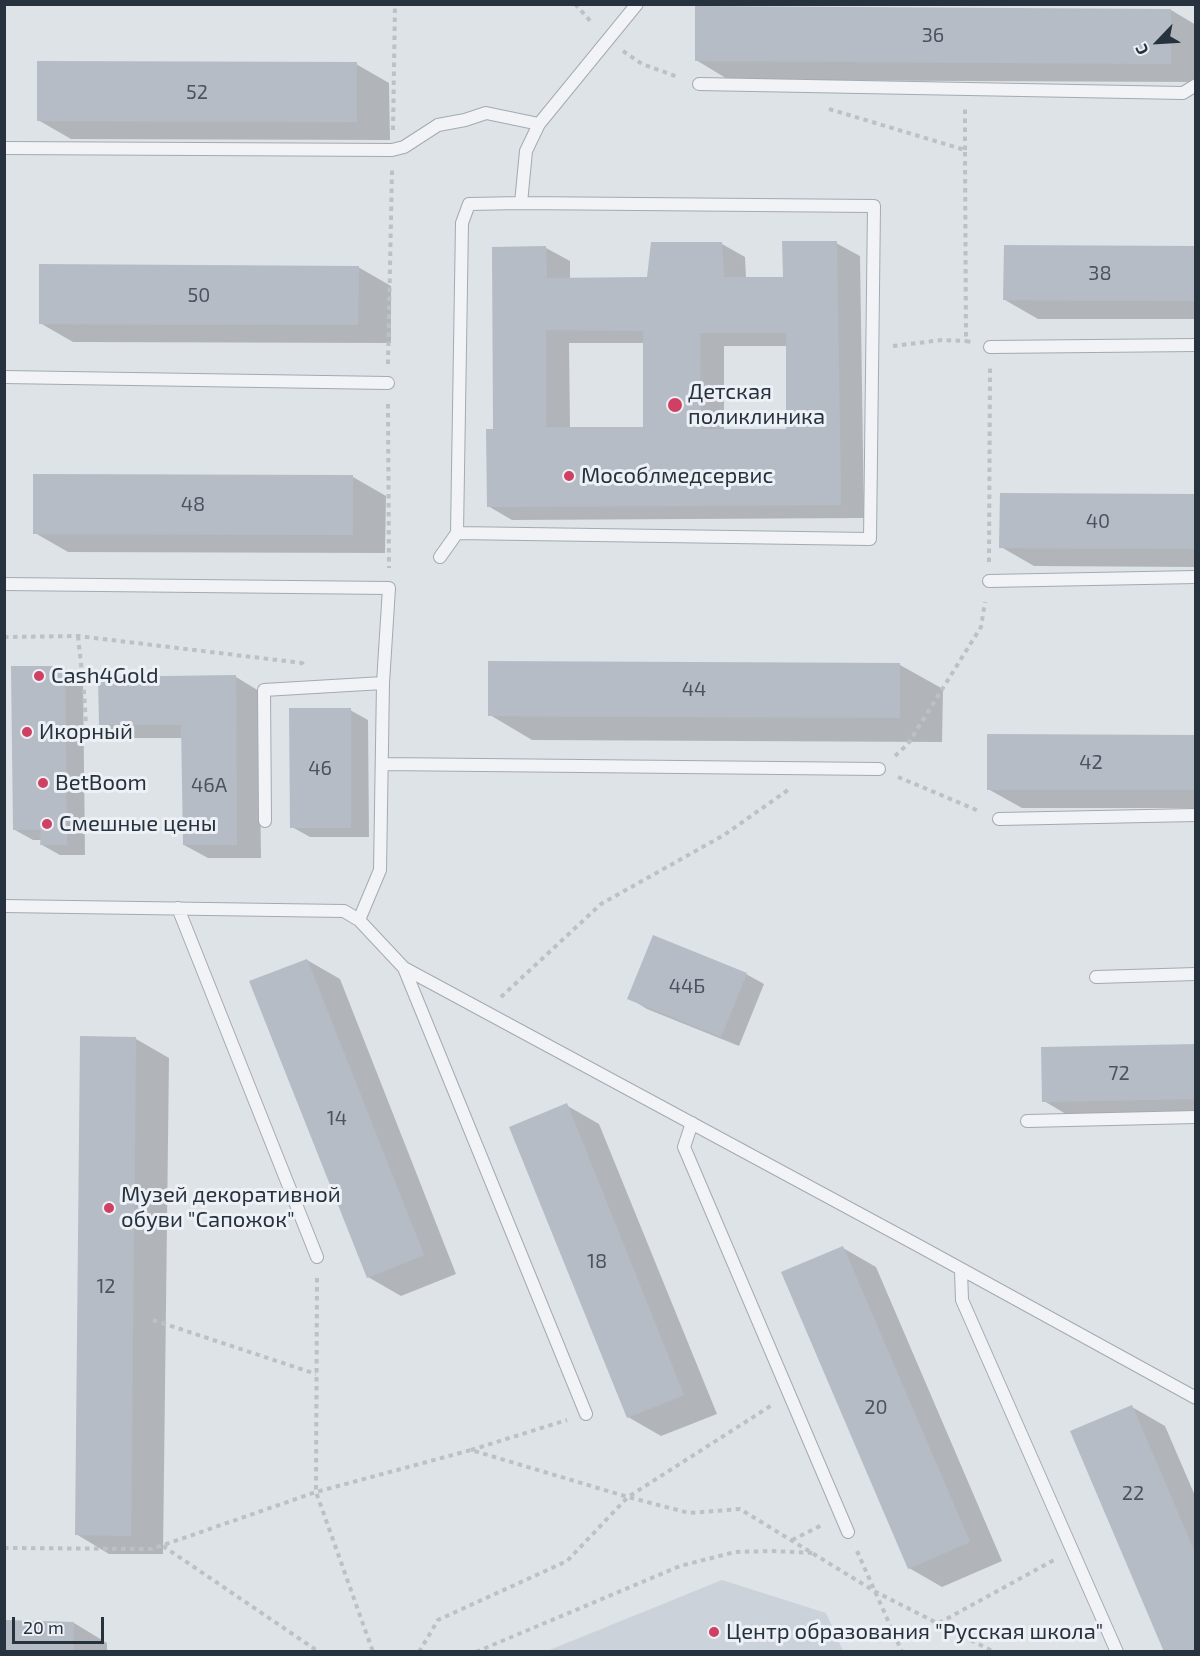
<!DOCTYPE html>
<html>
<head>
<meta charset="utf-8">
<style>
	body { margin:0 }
	#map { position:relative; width:1200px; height:1656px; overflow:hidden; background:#dee3e8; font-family:"Exo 2",sans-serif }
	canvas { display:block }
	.frame { position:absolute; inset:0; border:6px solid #27323f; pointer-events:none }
	.north { position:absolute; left:1128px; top:12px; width:60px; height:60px; -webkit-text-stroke:4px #edf1f5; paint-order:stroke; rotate:245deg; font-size:16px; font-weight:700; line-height:24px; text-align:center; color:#27323f }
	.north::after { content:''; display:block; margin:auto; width:21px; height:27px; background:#27323f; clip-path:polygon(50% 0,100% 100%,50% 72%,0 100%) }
	.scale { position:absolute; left:12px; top:1617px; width:92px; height:27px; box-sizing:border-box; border:3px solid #27323f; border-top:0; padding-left:8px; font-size:18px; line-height:21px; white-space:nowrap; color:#27323f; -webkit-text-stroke:4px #edf1f5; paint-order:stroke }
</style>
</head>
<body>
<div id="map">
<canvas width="1200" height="1656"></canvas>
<div class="frame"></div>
<div class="north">С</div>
<div class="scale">20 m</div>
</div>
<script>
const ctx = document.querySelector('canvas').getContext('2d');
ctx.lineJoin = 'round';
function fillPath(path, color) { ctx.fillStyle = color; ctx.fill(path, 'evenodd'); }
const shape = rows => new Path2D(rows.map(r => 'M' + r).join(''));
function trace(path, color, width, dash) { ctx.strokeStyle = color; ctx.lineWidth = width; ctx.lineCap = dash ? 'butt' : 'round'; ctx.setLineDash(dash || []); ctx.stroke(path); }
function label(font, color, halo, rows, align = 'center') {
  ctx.font = font + ' "Exo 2",sans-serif'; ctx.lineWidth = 6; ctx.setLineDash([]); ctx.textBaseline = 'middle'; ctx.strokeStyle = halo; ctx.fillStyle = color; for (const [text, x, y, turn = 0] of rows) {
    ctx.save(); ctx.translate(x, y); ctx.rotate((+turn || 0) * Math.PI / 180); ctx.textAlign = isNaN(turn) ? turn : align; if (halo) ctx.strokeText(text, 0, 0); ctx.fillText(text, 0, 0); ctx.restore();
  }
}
fillPath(shape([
	[722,1580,826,1613,843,1651,547,1651]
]), '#ccd2da');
fillPath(shape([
	[1171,10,1196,25,1196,82,729,80,696,60],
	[356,64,389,83,390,140,71,139,38,120],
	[836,243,860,256,864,518,512,520,488,506,495,431,546,248,570,261,570,279,649,279,722,244,745,257,746,278,784,278],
	[569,343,645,343,645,429,570,428],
	[724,346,787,346,787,430,724,430],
	[1196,248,1196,319,1038,319,1005,300],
	[358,267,391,286,391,343,73,342,40,323],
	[353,477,386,496,385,553,68,552,35,533],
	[1196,495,1196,567,1034,566,1001,547],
	[900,665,943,689,942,742,532,740,490,715],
	[65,668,83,678,85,855,60,855,42,845,42,840,33,840,15,830],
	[236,677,259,691,261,858,208,858,184,845,183,738,124,738,101,724],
	[350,710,368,720,369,837,310,837,292,827],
	[1196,737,1196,808,1022,808,988,789],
	[307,960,340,979,456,1274,401,1296,368,1277],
	[746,974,764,984,739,1046,647,1009,629,998],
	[81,1038,136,1039,169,1058,163,1554,109,1554,76,1534],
	[1196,1045,1196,1123,1086,1126,1044,1101],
	[566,1105,599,1124,717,1414,661,1436,628,1417],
	[843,1248,876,1267,1002,1561,942,1587,909,1568],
	[1132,1407,1165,1426,1196,1498,1196,1652],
	[74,1623,107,1643,107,1652,4,1652]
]), '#0003');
fillPath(shape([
	[695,6,1171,9,1171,64,695,61],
	[37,61,357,62,357,122,37,121],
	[782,241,837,241,841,505,487,507,486,429,493,429,492,247,546,246,547,278,647,277,651,242,722,242,724,277,783,277],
	[546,330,643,331,643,427,546,427],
	[700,333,786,333,786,429,701,429],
	[1004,245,1196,246,1196,301,1003,300],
	[39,264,359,266,358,325,39,324],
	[33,474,353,475,353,535,33,534],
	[1000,493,1196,494,1196,549,999,548],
	[488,661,900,663,900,718,488,716],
	[11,666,65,666,67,845,40,845,41,830,13,830],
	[236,675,237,845,183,845,181,725,99,725,98,677],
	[289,708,351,708,351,828,290,828],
	[987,734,1196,735,1196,790,987,790],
	[653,935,747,973,721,1037,627,999],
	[307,959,424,1255,367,1278,249,981],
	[80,1036,136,1037,131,1536,75,1535],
	[1196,1044,1196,1099,1042,1102,1041,1047],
	[567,1103,684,1395,627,1418,509,1127],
	[843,1246,970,1542,908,1569,781,1272],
	[1132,1405,1196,1555,1196,1652,1164,1652,1070,1431],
	[4,1620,74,1622,73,1652,4,1652]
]), '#b5bcc5');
const service = shape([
	[699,84,1183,93,1196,85],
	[4,148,392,150,404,147,438,125,465,120,486,113,539,124,637,4],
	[521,203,469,204,462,223,457,533,870,539,874,206,521,203,526,151,539,124],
	[990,347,1196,345],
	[4,377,388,383],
	[440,557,457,533],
	[989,581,1196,577],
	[4,584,389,588,383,683,380,870,359,920],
	[383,764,879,769],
	[999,819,1196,815],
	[265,821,264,690,383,683],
	[4,906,344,911,359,920,404,968,921,1247,1196,1398],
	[178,908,317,1257],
	[404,968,586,1414],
	[1096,977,1196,974],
	[1027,1121,1196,1117],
	[692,1123,684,1147,848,1532],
	[961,1270,962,1300,1117,1652]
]);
trace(service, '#a3aab2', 14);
trace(shape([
	[575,4,593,24],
	[623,51,642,64,678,77],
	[829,109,965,150,966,341,971,342],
	[393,130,395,4],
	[965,150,965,109],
	[893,346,942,340,966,341],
	[388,364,392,170],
	[388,404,389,568],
	[989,562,990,368],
	[78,636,84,692,87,741],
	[4,637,78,636,302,663,305,667],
	[895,756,908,744,981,627,985,602],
	[898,777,979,811],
	[501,997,601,904,724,835,788,790],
	[317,1278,316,1492,373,1652],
	[153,1320,316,1374],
	[471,1450,567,1420],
	[792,1540,822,1525],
	[163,1546,319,1652],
	[4,1548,152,1549,316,1492,471,1450,628,1497,689,1513,740,1509,876,1592,994,1652],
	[857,1551,902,1652],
	[939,1623,1054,1560],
	[419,1652,438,1620,567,1561,628,1497,772,1405],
	[476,1652,680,1566,735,1552,773,1551,813,1553]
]), '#bcc1c6', 4, [4.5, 4.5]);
trace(service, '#f1f3f6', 12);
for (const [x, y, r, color] of [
	[675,405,8,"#cf4063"],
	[569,476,6,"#cf4063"],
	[39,676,6,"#cf4063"],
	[27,732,6,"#cf4063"],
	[43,783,6,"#cf4063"],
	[47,824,6,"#cf4063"],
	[109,1208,6,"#cf4063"],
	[714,1632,6,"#cf4063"]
]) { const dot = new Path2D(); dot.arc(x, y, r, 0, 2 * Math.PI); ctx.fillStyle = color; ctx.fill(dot); trace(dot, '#edf1f5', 2); }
label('20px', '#4a5460', null, [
	["36",933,35],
	["52",197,92],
	["38",1100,273],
	["50",199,295],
	["48",193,504],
	["40",1098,521],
	["44",694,689],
	["42",1091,762],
	["46",320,768],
	["46А",209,785],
	["44Б",687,986],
	["72",1119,1073],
	["14",337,1118],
	["18",597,1261],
	["12",106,1286],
	["20",876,1407],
	["22",1133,1493]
]);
label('22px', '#27323f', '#edf1f5', [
	["Детская",688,392],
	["поликлиника",688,417],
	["Мособлмедсервис",581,476],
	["Cash4Gold",51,676],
	["Икорный",39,732],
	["BetBoom",55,783],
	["Смешные цены",59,824],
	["Музей декоративной",121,1195],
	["обуви \"Сапожок\"",121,1220],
	["Центр образования \"Русская школа\"",726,1632]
], 'left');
</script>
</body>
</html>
